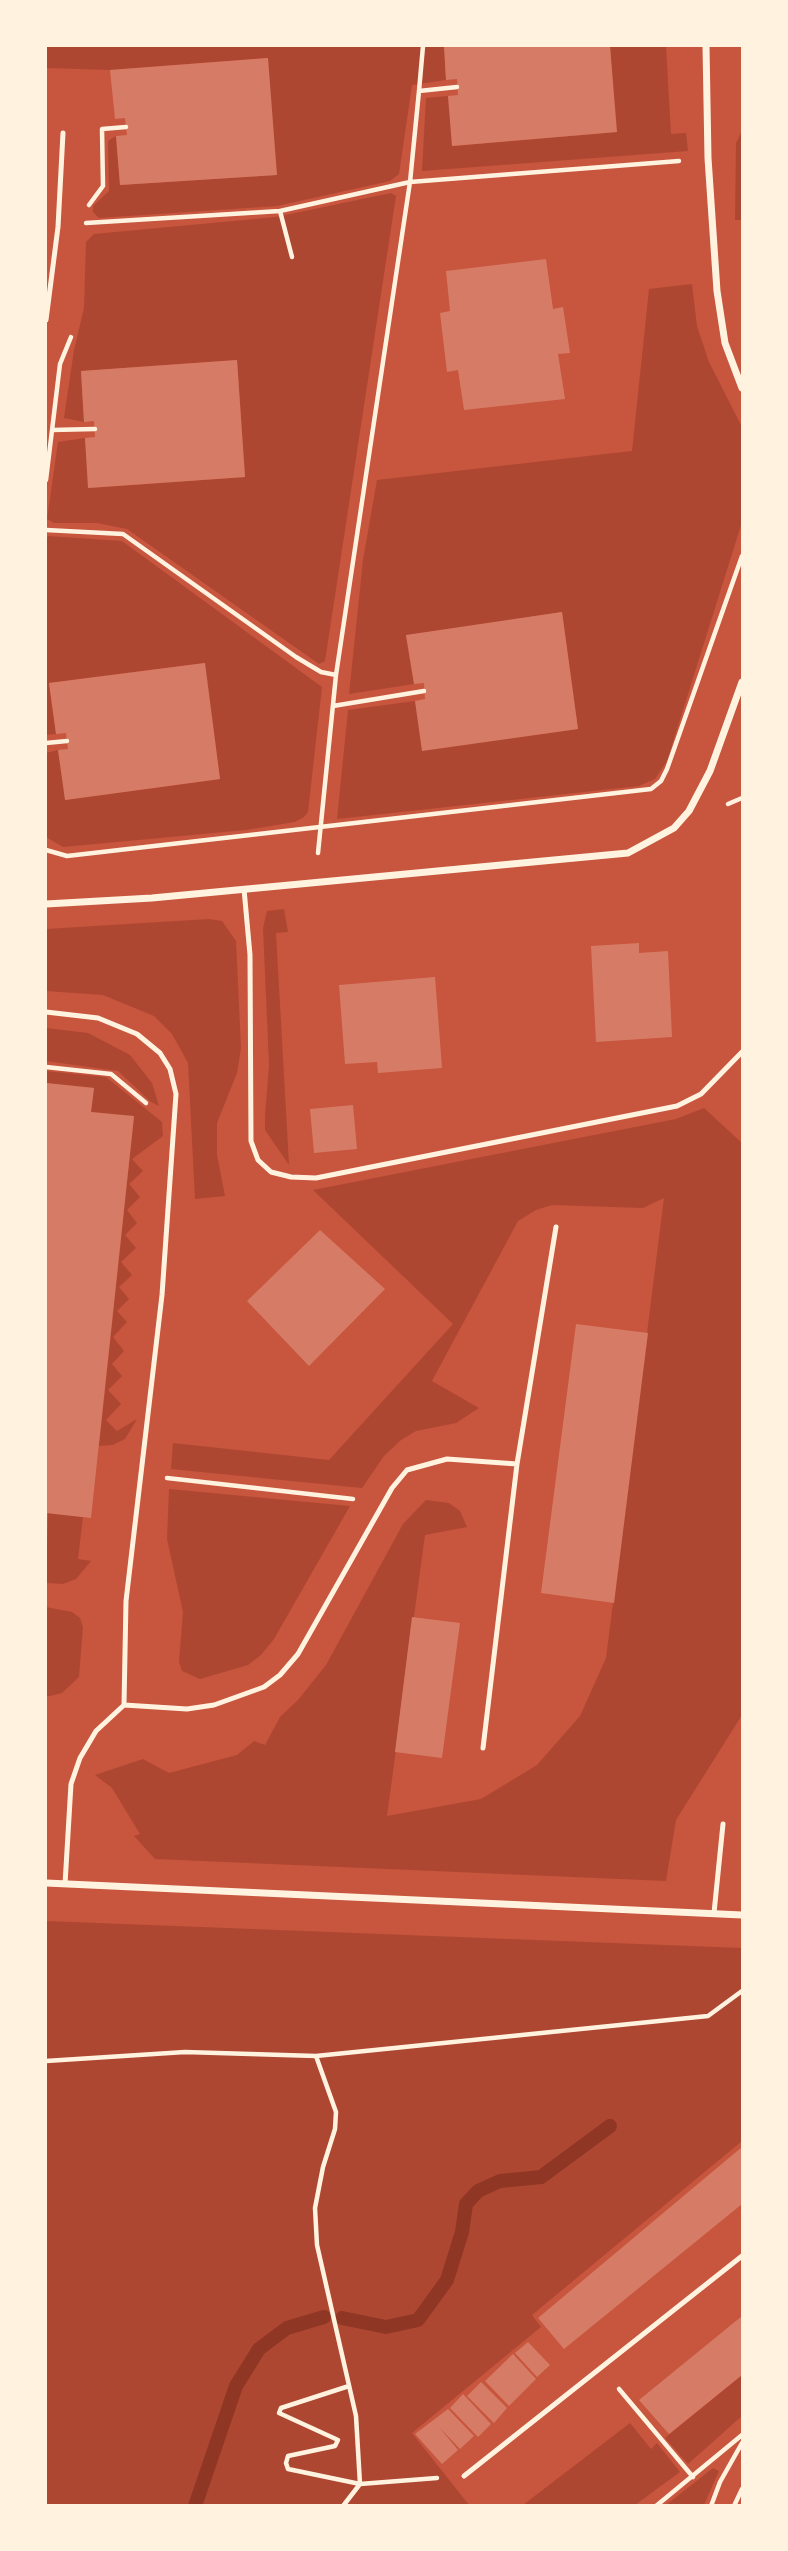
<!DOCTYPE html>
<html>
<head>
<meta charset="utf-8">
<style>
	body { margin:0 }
	#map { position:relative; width:788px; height:2551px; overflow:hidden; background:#c8553d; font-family:"Source Serif 4",serif }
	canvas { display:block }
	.frame { position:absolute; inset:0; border:47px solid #fff3e0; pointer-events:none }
</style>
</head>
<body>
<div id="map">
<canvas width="788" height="2551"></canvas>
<div class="frame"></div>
</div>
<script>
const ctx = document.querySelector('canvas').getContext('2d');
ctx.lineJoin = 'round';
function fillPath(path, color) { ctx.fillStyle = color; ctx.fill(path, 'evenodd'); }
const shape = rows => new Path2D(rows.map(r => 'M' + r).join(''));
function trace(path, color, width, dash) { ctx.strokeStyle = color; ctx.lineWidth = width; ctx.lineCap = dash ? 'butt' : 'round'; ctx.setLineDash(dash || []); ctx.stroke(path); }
fillPath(shape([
	[46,46,444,46,446,80,412,85,399,174,390,181,277,206,99,218,93,212,93,206,109,191,108,141,116,136,120,185,276,175,267,58,110,70,47,68,46,75],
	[610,46,666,46,671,134,686,133,688,151,422,171,426,98,448,96,453,146,616,132],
	[742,131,742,220,735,220,736,143],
	[391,193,396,196,325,661,319,664,127,529,97,523,54,523,47,519,58,442,85,438,89,488,245,477,237,360,81,371,84,422,64,418,74,350,84,308,86,242,94,234,276,217],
	[692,284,697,326,709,362,742,427,742,522,667,761,655,779,639,786,337,819,348,710,415,701,423,750,578,729,562,612,406,636,414,684,349,694,363,560,377,480,632,451,649,289],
	[48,536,122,541,322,687,308,812,304,817,295,822,246,830,63,847,46,837,46,753,58,750,66,800,220,779,204,663,49,683,56,734,46,735,46,540],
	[284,909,288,932,276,933,289,1165,265,1130,265,1116,269,1065,263,928,267,911],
	[209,919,222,921,236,941,241,1048,237,1073,217,1123,217,1155,225,1196,195,1199,188,1063,172,1034,154,1016,103,995,46,991,46,929],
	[46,1028,88,1033,130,1055,152,1083,159,1106,151,1102,118,1071,46,1061],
	[46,1071,106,1077,162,1122,163,1136,132,1159,143,1171,129,1184,140,1197,127,1210,137,1223,125,1235,136,1248,121,1262,132,1275,119,1287,129,1299,117,1311,127,1322,113,1337,124,1351,112,1364,122,1376,108,1390,121,1404,106,1420,117,1431,137,1419,125,1439,113,1445,99,1446,134,1117,91,1112,94,1088,46,1083],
	[704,1108,742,1143,742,1715,676,1820,666,1881,155,1859,134,1836,140,1834,112,1788,95,1775,143,1759,169,1773,237,1755,254,1741,265,1745,280,1717,298,1700,326,1665,403,1524,426,1500,449,1503,460,1511,467,1527,425,1535,387,1816,481,1799,537,1765,580,1716,606,1658,664,1198,643,1208,552,1205,536,1210,518,1221,432,1381,479,1408,456,1423,416,1431,401,1440,384,1456,362,1488,171,1469,173,1443,329,1460,453,1324,313,1190,676,1119],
	[169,1489,350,1506,274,1639,261,1655,248,1665,200,1679,182,1671,179,1662,183,1612,167,1539],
	[48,1513,83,1517,78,1559,91,1561,76,1579,63,1584,46,1583],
	[46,1607,72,1612,80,1618,83,1627,79,1677,62,1693,50,1696,46,1696],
	[46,1921,742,1948,742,2141,532,2315,541,2327,412,2433,469,2505,46,2506],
	[742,2375,742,2416,688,2464,665,2438],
	[630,2423,651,2449,657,2443,680,2472,635,2505,523,2505],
	[713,2468,719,2471,704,2505,666,2505]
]), '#ae4732');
trace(shape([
	[342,2318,386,2327,418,2320,447,2280,462,2232,466,2204,478,2191,500,2181,541,2177,610,2126],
	[195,2506,236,2386,259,2349,287,2328,324,2317]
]), '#8f3625', 14);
fillPath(shape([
	[444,46,610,46,617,132,452,146,448,96,458,95,457,79,446,80],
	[268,58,277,175,120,185,116,136,127,135,125,118,115,119,110,70],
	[546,259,553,309,563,307,570,353,558,354,565,399,464,410,458,370,447,372,440,313,450,311,446,271],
	[237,360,245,477,88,488,85,438,95,437,94,421,84,422,81,371],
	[562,612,578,729,422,751,415,701,425,699,424,683,414,684,406,635],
	[205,663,220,779,65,800,58,750,68,749,66,733,56,734,49,683],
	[639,943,639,953,668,951,672,1037,596,1042,591,946],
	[435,977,442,1068,378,1073,377,1062,345,1064,339,985],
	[46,1083,94,1088,91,1112,134,1116,91,1518,46,1513],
	[353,1105,357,1149,314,1153,310,1109],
	[320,1230,385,1289,309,1366,247,1301],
	[576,1324,648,1333,614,1603,541,1593],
	[412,1617,460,1623,442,1758,395,1752],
	[742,2147,742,2204,564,2349,538,2318],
	[742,2316,742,2375,669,2434,639,2400],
	[528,2342,550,2365,537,2377,515,2353],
	[513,2354,536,2379,509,2406,485,2381],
	[481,2382,507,2408,494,2423,467,2396],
	[463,2394,491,2424,478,2437,450,2408],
	[448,2409,474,2436,460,2449,439,2427,458,2450,442,2464,415,2434]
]), '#d67c66');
trace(shape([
	[419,91,423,46],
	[89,205,103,186,102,129,126,127],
	[280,211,292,257],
	[86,223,280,211,410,182,679,161],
	[52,430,95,429],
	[46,480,60,364,71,337],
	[46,530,123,534,296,657,321,672,336,675],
	[333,706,424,691],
	[46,743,67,741],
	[728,804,742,798],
	[46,850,67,856,651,789,661,781,667,769,742,556],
	[318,853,336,675,410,182,419,91,457,87],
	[46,1067,111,1074,146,1103],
	[167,1478,353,1499],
	[316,2056,708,2016,742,1991],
	[46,2061,185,2052,316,2056,336,2112,335,2129,323,2167,315,2208,317,2245,356,2416,360,2484,437,2478],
	[619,2389,693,2477],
	[343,2506,360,2484,288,2469,286,2463,288,2456,335,2446,338,2440,279,2413,281,2408,349,2386],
	[656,2506,742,2435],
	[711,2506,720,2482,742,2443],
	[734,2506,742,2489]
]), '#fff3e0', 4.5);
trace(shape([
	[46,320,58,227,63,133],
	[244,889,250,955,251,1141,258,1160,271,1172,291,1177,316,1178,677,1106,701,1094,742,1052],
	[46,1012,98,1018,137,1034,160,1053,170,1069,176,1094,162,1295,126,1601,124,1705,96,1731,80,1758,71,1784,65,1884],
	[517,1464,556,1227],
	[124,1705,187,1709,214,1705,264,1687,280,1675,298,1654,392,1488,407,1470,447,1459,517,1464,483,1748],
	[714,1913,723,1824],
	[464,2476,742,2256]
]), '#fff3e0', 5);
trace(shape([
	[706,46,708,158,717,291,725,343,742,388],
	[46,904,152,898,628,853,674,828,689,811,710,771,742,682],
	[46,1883,742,1915]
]), '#fff3e0', 7);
</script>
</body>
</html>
